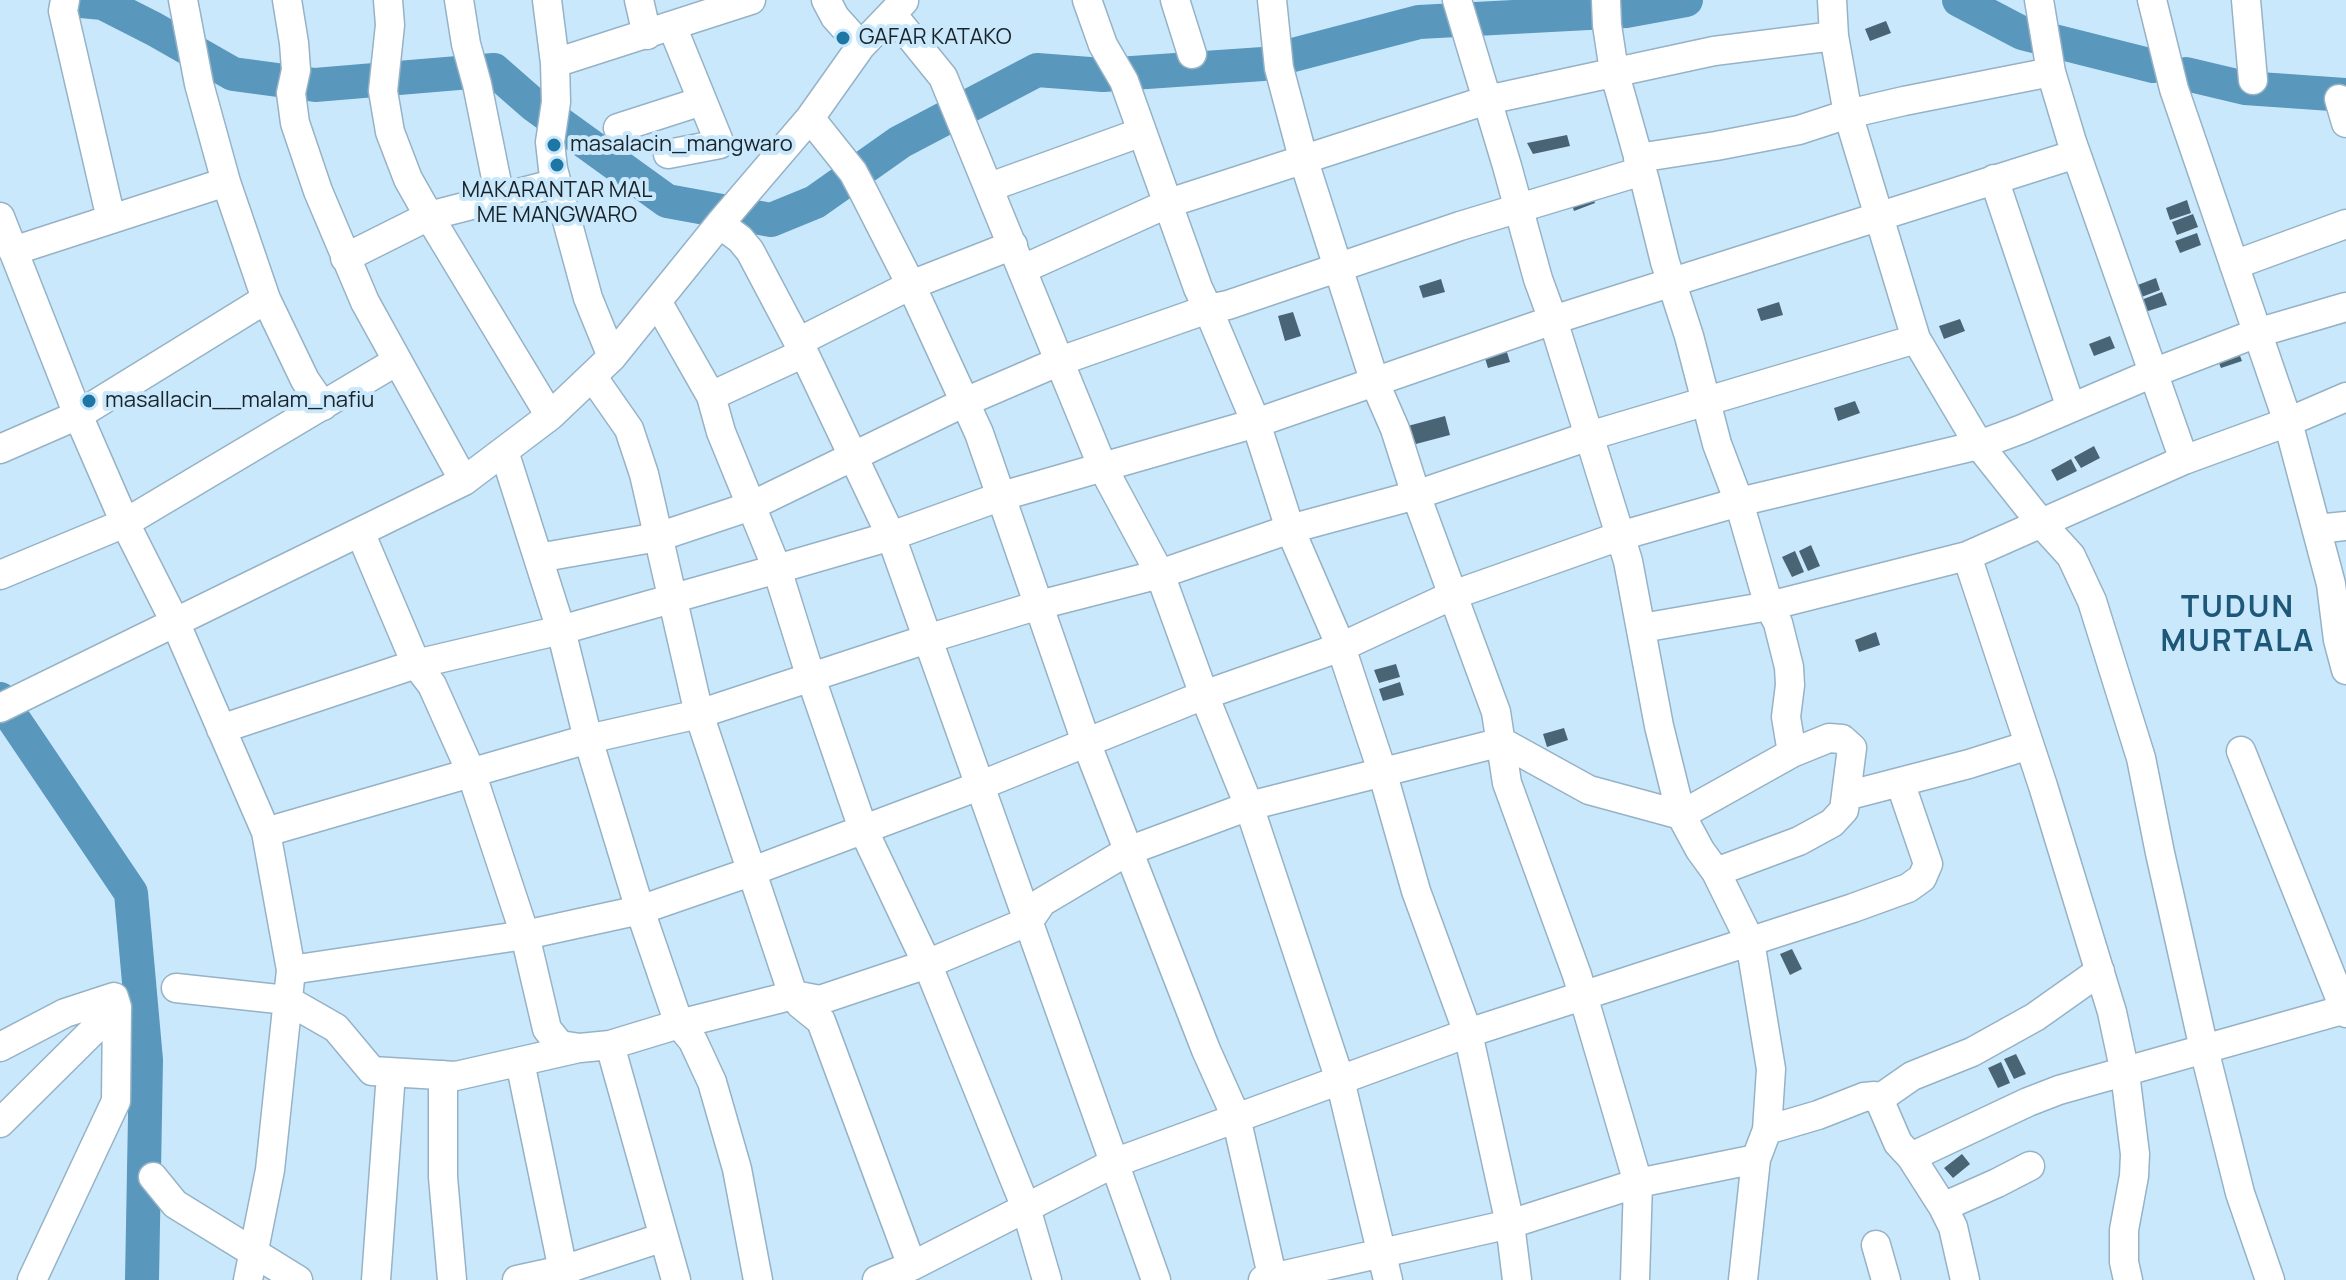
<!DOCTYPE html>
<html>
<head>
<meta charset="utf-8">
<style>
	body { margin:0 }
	canvas { display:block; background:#cae8fc }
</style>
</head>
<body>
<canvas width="2346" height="1280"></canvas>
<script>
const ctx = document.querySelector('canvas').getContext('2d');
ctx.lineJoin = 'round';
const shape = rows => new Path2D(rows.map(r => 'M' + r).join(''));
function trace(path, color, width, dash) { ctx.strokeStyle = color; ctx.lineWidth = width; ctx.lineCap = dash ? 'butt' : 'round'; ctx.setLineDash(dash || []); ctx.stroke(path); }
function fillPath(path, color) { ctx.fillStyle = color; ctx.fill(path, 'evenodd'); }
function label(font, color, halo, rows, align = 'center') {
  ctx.font = font + ' Manrope,sans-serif'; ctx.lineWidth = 8; ctx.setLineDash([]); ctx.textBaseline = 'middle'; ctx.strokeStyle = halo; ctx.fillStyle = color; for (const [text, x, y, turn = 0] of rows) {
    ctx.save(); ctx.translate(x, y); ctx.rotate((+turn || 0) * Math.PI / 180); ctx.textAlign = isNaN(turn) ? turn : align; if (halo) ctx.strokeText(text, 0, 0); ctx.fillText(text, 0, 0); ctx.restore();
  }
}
trace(shape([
	[70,0,103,3,154,29,233,74,315,85,494,70,534,105,667,201,771,220,815,202,900,142,1037,70,1103,75,1263,64],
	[1959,0,2022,33,2153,66],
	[1293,55,1419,22,1626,11,1686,0],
	[2186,74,2245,88,2346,95],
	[0,699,131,893,146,1060,142,1280]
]), '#5a97bd', 34);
fillPath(shape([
	[1886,21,1891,33,1870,41,1865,29],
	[1567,135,1570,146,1533,154,1527,143],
	[1591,191,1595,203,1574,211,1570,198],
	[2187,200,2191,213,2170,220,2166,208],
	[2193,214,2198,227,2177,235,2172,222],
	[2197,233,2201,245,2180,253,2175,241],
	[2156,278,2160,290,2139,298,2135,286],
	[1441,279,1445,292,1423,298,1419,286],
	[2162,292,2167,305,2145,312,2141,300],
	[1779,302,1783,315,1761,321,1757,309],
	[1293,312,1301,336,1285,341,1278,316],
	[1960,319,1965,331,1944,339,1939,326],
	[2110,336,2115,348,2094,356,2089,344],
	[2237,348,2242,361,2221,368,2216,356],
	[1506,349,1510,362,1488,368,1484,355],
	[1855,401,1860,413,1838,421,1834,408],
	[1445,416,1450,435,1416,444,1404,427],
	[2094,446,2100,458,2081,468,2074,457],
	[2071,459,2077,471,2057,481,2051,470],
	[1811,545,1820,566,1808,571,1799,551],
	[1795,551,1804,572,1792,577,1782,557],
	[1876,632,1880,645,1859,652,1855,640],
	[1396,664,1400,677,1379,683,1374,670],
	[1400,682,1404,695,1383,701,1379,689],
	[1564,728,1568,740,1547,747,1543,734],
	[1792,949,1802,969,1790,975,1780,954],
	[2016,1054,2026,1074,2014,1079,2004,1059],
	[2001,1062,2010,1083,1998,1088,1988,1068],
	[1962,1154,1970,1164,1953,1178,1944,1168]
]), '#496475');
const minor = shape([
	[65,0,63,11,111,219],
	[287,0,294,43,296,70,291,93,295,123,318,191,365,302,464,481],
	[388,0,390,25,383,91,390,132,408,179,429,216,550,416],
	[459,0,466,44,477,84,500,198],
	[547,0,555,63,556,102,550,142,553,169,588,298,612,357],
	[639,0,647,35],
	[826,0,835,17,861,46],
	[1087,0,1103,45,1124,81,1198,288,1208,309,1228,305,1460,226,1642,171],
	[1175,0,1192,54],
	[1272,0,1279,68,1303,158,1375,383,1395,429,1416,495,1496,712,1507,783,1577,975,1638,1183,1635,1280],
	[1457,0,1507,166,1538,279,1553,320,1628,561,1659,726,1681,815,1700,850,1716,872,1750,941,1771,1069,1767,1130,1756,1159,1743,1280],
	[1606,0,1607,25,1614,71,1645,181,1665,262,1689,336,1717,444,1739,502,1769,606,1778,623,1789,667,1790,685,1786,717,1792,753],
	[1832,0,1834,36,1848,114,1916,339,1979,445,2041,523,2071,556,2092,601,2141,758,2160,853,2204,1049,2240,1193,2270,1280],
	[2152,0,2174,89,2288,422,2184,460],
	[2246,0,2253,80],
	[892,14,943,77,1103,468,1160,574,1204,695,1249,806,1340,1080,1388,1280],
	[555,63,751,0],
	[2339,99,2346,123],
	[810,118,853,172,861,187,911,285,979,433,1086,742,1206,1050,1236,1117,1273,1280],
	[618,128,702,101],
	[668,154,720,144,672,26],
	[1638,158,1716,146,1799,130,1848,114,1904,101,2051,72],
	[1994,179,2071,408],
	[226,182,266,299,305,380,323,406],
	[990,187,1142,132],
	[0,217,78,415,125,523,176,624,266,832,291,970,270,1170,248,1280],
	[720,224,740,239,750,251,804,353,891,536,1156,1280],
	[13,251,226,182,199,84,183,0],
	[345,258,429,216,557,183],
	[2234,265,2346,224],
	[1023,269,1169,203,1487,100,1714,51,1834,36],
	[658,303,711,396,721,432,777,569,811,678,863,829,929,968,1026,1208,1047,1280],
	[798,342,911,285,1013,245],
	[592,376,629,429,644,474,699,714,792,992,800,1004,821,1021,912,1266],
	[711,396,804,353],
	[2346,397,2288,422,2331,584,2338,640,2346,670],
	[0,449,78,415,266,299],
	[504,451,561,630,588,739,640,910,679,1024,693,1041,712,1082,737,1169,758,1280],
	[2317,529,2346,526],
	[360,532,416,664,432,685,471,772,525,935,547,1029,560,1045,580,1048,610,1045,679,1024,794,995,820,1000,927,964,1029,921,1042,902,1128,851,1249,806,1502,742,1589,790,1681,815,1792,753,1829,738,1842,739,1852,748,1844,810,1832,823,1799,841,1716,872],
	[1967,556,2043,786,2112,1012,2125,1073,2135,1154,2134,1176,2124,1230,2124,1262,2128,1280],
	[538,558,658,537,751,506,965,402,1060,361,1208,309,1256,423,1290,529,1341,647,1382,771,1416,891,1468,1033,1510,1224,1517,1280],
	[0,575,125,523,397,361],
	[1642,628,1769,606,1967,556,2184,460,2072,142,2051,72,2039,0],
	[0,708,464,481,550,416,612,357,722,221,810,118,861,46,904,1],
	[221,729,416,664,561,630,777,569,891,536,1002,496,1256,423,1553,320,2076,154],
	[2241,751,2346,1013],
	[1846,796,1969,764,2029,745],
	[266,832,588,739,699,714,927,639,1039,605,1160,574,1290,529,1416,495,1589,436,1916,339],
	[291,970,525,935,640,910,750,872,979,786,1204,695,1341,647,1453,595,1620,536,1739,502,1979,445,2022,429,2153,373,2257,333,2346,307],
	[176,988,287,1000,336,1028,372,1071,456,1076,579,1048],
	[610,1045,676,1280],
	[0,1047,65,1013,114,997,117,1007],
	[520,1062,565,1280],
	[443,1075,443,1177,452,1280],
	[1879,1099,1912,1076,1972,1052,2035,1017,2100,971],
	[0,1123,117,1007,116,1101,32,1280],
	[1767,1130,1818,1115,1864,1097,1875,1096,1879,1099,1898,1143,1911,1157,1943,1207,1953,1227,1965,1280],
	[1911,1157,2028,1102,2059,1090,2346,1009],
	[153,1177,175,1204,298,1280],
	[1943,1207,1997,1183,2030,1166],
	[1876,1245,1886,1280],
	[376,1280,391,1073],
	[517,1280,563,1270,664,1237],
	[877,1280,912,1266,1114,1163,1468,1033,1853,908,1908,888,1922,878,1928,864,1900,782],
	[1263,1280,1510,1224,1638,1183,1756,1159]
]);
trace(minor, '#96b2c6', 31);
trace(minor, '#fff', 28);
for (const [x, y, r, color] of [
	[843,38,8,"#1e76a5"],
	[554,145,8,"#1e76a5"],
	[557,165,8,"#1e76a5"],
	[89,401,8,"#1e76a5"]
]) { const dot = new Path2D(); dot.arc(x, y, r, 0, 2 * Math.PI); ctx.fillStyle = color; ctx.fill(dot); trace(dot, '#cae8fc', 3); }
label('22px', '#18232a', '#cae8fc', [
	["GAFAR KATAKO",859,38],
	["masalacin_mangwaro",570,145],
	["MAKARANTAR MAL",557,191,"center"],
	["ME MANGWARO",557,216,"center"],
	["masallacin__malam_nafiu",105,401]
], 'left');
ctx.letterSpacing = '2px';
label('bold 30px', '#1e5879', '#cae8fc', [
	["TUDUN",2238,609],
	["MURTALA",2238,643]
]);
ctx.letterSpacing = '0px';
</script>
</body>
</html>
